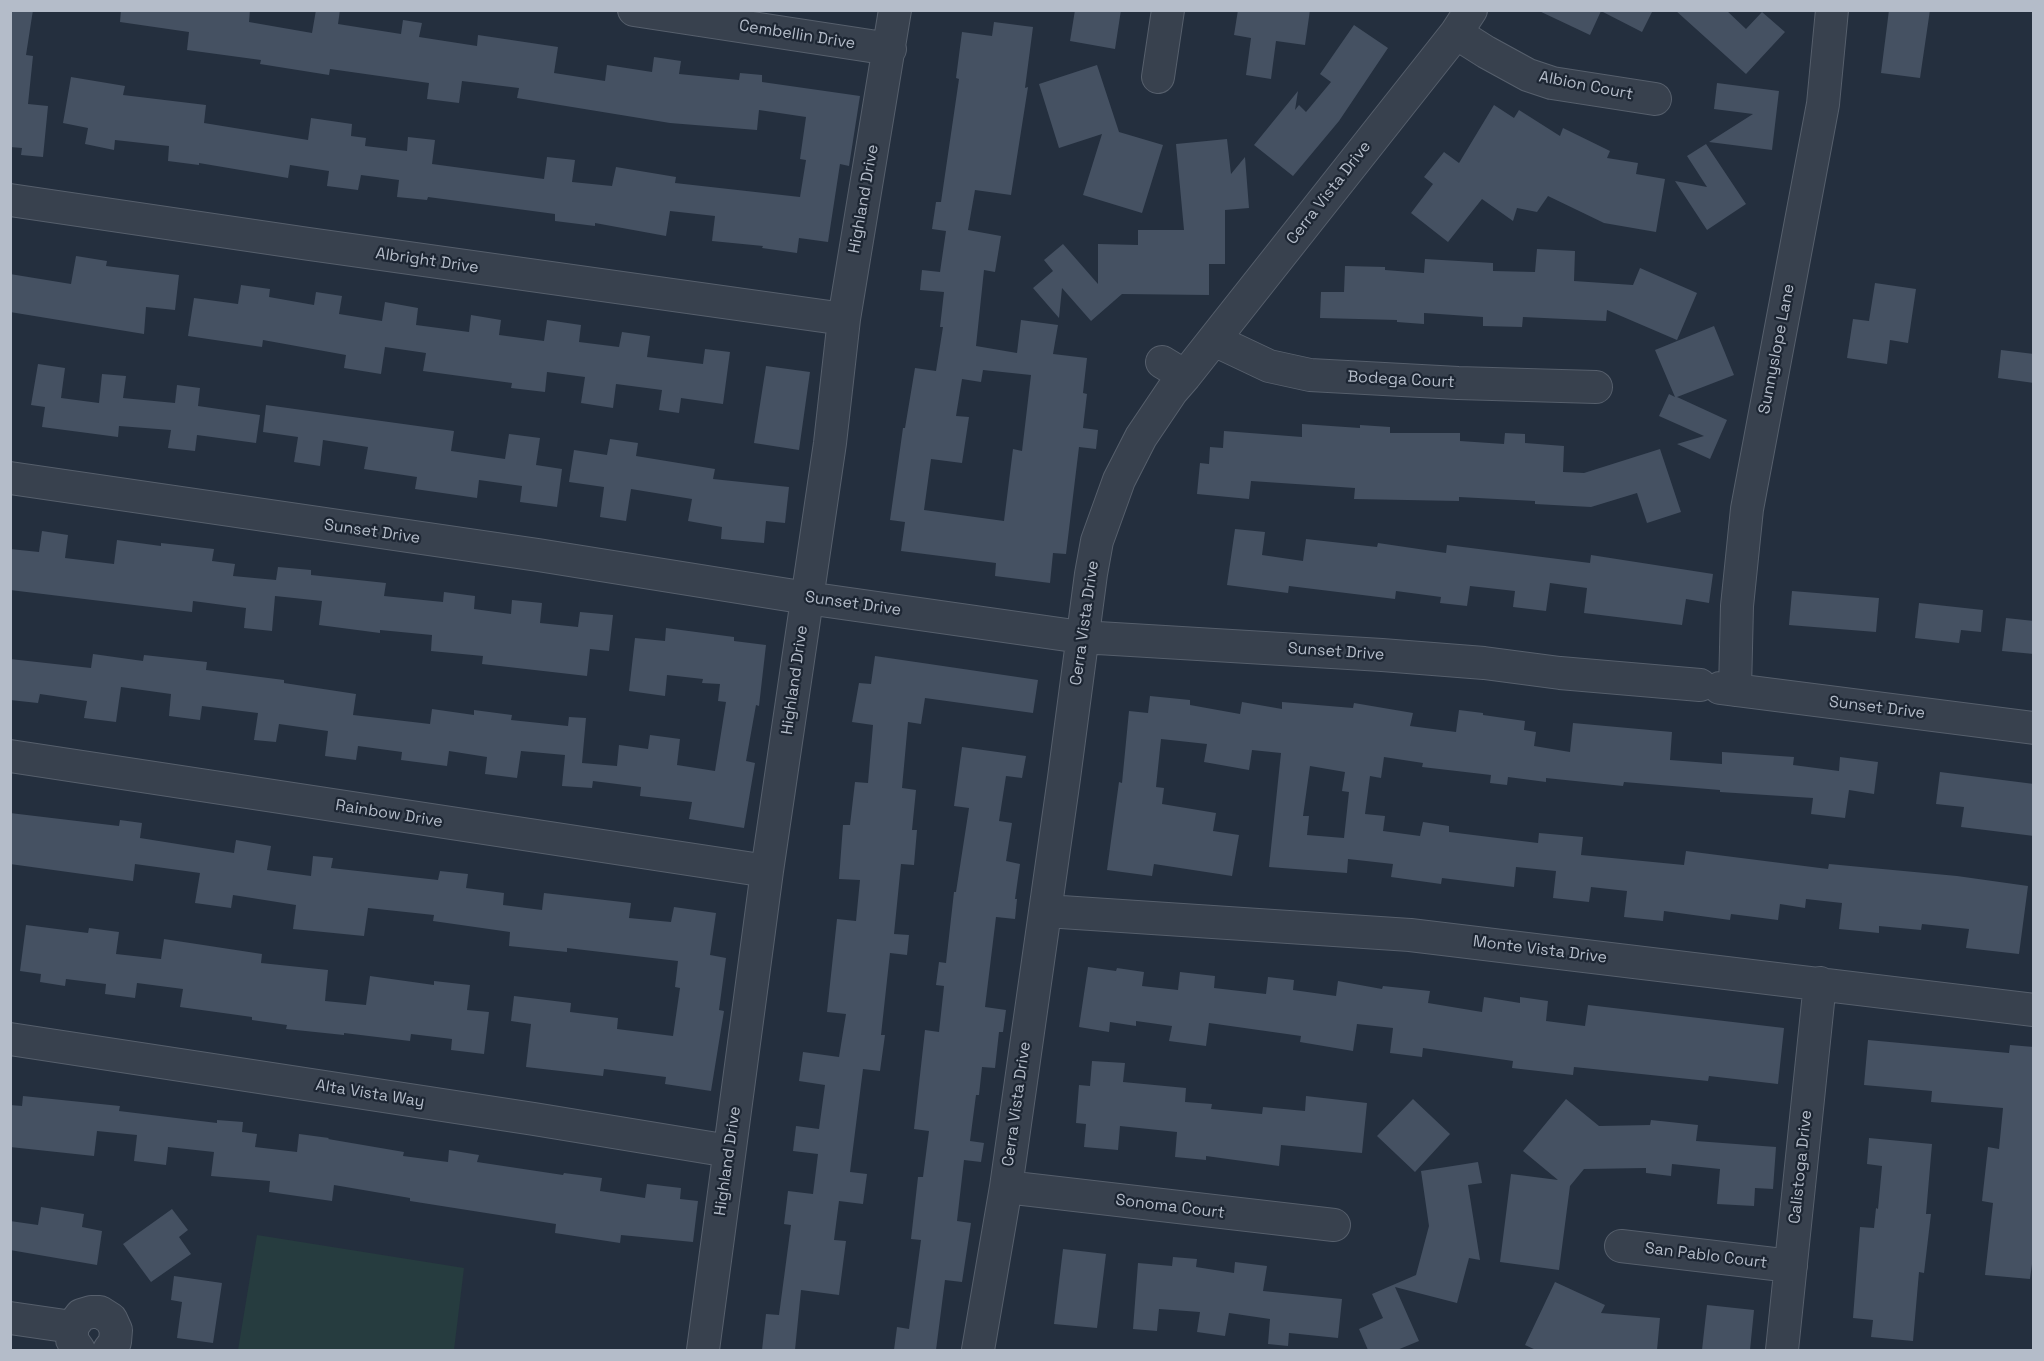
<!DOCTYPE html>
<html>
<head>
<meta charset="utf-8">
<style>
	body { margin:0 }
	#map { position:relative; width:2044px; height:1361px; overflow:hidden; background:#242f3e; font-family:"Space Grotesk",sans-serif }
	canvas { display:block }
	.frame { position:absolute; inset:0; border:12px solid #b4bcc9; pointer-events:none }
</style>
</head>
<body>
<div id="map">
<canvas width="2044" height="1361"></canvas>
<div class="frame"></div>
</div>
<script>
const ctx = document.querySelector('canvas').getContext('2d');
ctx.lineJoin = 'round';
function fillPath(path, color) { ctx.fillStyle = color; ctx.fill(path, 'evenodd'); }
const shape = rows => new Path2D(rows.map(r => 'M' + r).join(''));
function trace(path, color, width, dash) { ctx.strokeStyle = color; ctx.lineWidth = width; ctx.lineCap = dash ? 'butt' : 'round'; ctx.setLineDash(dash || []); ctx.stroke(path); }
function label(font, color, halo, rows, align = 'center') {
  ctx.font = font + ' "Space Grotesk",sans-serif'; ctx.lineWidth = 4.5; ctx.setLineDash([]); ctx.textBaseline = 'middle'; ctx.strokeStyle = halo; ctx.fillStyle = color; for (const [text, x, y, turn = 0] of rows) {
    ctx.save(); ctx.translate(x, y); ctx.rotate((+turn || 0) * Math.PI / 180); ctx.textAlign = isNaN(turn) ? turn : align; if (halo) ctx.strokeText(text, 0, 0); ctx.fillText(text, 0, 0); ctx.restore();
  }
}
fillPath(shape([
	[257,1235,464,1268,454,1350,238,1350]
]), '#263c3f');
fillPath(shape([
	[10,10,33,10,26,55,33,56,28,104,48,106,43,157,21,155,22,148,10,147],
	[121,10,250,10,249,22,312,33,316,10,340,10,338,24,401,34,403,20,422,23,419,37,477,46,478,35,558,47,554,73,605,81,607,65,652,72,654,57,681,61,679,74,739,80,740,73,762,75,762,82,860,96,849,166,840,164,828,242,799,238,797,253,762,248,763,246,712,241,715,216,670,211,666,236,595,223,595,226,555,221,555,214,428,197,427,200,397,197,399,180,361,175,358,190,327,186,329,171,290,165,288,178,199,163,199,165,168,161,169,146,115,140,114,150,85,144,88,128,63,123,71,77,125,86,123,95,206,105,204,123,308,140,311,118,352,124,351,136,366,138,365,146,407,151,408,137,435,140,432,164,544,179,547,157,575,160,572,182,612,186,616,167,676,177,675,183,800,197,806,160,800,159,806,117,759,110,757,130,670,123,517,98,519,88,462,81,459,103,427,99,429,83,330,69,329,75,260,64,261,60,187,50,189,32,120,22],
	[1075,10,1121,10,1115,49,1070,41],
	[1238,10,1310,10,1305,45,1276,41,1271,79,1246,75,1251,38,1234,35],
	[1537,10,1653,10,1642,32,1601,11,1590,35],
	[1675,10,1726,10,1746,29,1762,12,1785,32,1746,74],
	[1889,10,1930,10,1920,78,1881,73],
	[994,22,1033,27,1025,88,1028,87,1011,195,975,190,968,230,1001,236,995,272,984,270,976,346,1017,353,1021,320,1058,325,1053,354,1087,358,1083,393,1087,394,1083,428,1098,430,1096,449,1079,447,1066,554,1053,553,1050,583,995,576,996,563,901,551,905,522,890,520,903,428,905,428,915,368,936,371,943,327,940,327,944,292,920,290,922,270,940,272,946,231,932,229,936,202,941,202,959,79,956,78,962,32,992,36],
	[983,370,1031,375,1022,451,1013,449,1004,521,924,510,931,459,962,463,969,417,956,416,962,379,981,382],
	[1354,25,1388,48,1339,121,1293,176,1254,145,1298,91,1295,110,1299,105,1306,112,1331,82,1320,74],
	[1097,65,1119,132,1163,145,1142,213,1083,195,1102,134,1059,148,1039,84],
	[1717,83,1779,91,1772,150,1709,142,1753,114,1714,109],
	[1494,105,1514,118,1519,110,1560,136,1563,128,1610,151,1607,158,1638,163,1636,174,1665,179,1656,232,1604,223,1548,196,1537,212,1517,208,1513,221,1482,199,1448,242,1411,213,1433,184,1424,177,1444,152,1459,163],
	[1227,139,1231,174,1245,157,1249,208,1225,210,1225,264,1209,264,1209,295,1122,294,1091,321,1062,288,1059,318,1033,288,1053,271,1044,260,1063,244,1098,284,1098,244,1138,245,1138,230,1184,230,1176,144],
	[1706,144,1746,204,1707,230,1675,181,1707,187,1687,156],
	[1537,249,1575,251,1574,281,1633,285,1640,268,1697,293,1677,340,1607,310,1606,321,1523,317,1522,327,1483,326,1483,317,1424,313,1424,324,1397,322,1397,320,1320,318,1321,292,1344,292,1345,266,1385,267,1385,270,1424,273,1425,259,1493,263,1493,271,1535,272],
	[76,256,107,261,106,266,179,275,175,310,146,307,144,334,10,312,10,274,71,284],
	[1875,283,1916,289,1908,343,1890,340,1887,364,1847,358,1853,319,1869,321],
	[241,285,270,289,269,297,314,305,316,292,342,296,339,314,382,321,385,302,418,308,416,325,469,332,471,315,501,320,499,335,544,341,547,320,581,325,579,342,619,347,622,332,650,336,647,357,703,364,705,349,730,352,723,404,681,398,679,413,659,410,662,390,616,384,613,408,581,403,585,377,547,372,545,392,511,388,512,383,423,371,426,353,385,347,381,374,344,368,346,355,263,340,262,347,188,336,194,298,238,304],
	[1714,326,1734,375,1677,397,1727,420,1710,459,1677,444,1704,436,1659,416,1669,394,1675,397,1655,350],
	[2001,350,2034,354,2034,383,1998,378],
	[38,364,65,368,61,398,99,403,102,374,126,376,123,398,175,403,177,385,200,388,198,406,260,415,256,443,197,435,195,451,168,448,171,430,119,426,118,437,42,427,45,407,31,405],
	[766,366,810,372,799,450,754,443],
	[266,405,454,431,451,451,505,459,509,434,540,438,536,465,562,469,557,507,520,502,522,486,479,480,477,498,415,489,417,477,364,469,368,447,323,440,320,466,294,462,298,437,263,432],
	[1302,424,1360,428,1360,425,1390,427,1390,433,1460,433,1460,441,1504,444,1505,433,1525,434,1525,443,1564,446,1563,472,1584,473,1660,449,1681,512,1647,523,1637,493,1591,507,1535,504,1535,501,1459,497,1459,501,1354,499,1355,488,1251,481,1249,499,1197,494,1200,463,1209,464,1210,447,1223,448,1224,431,1302,437],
	[610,439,638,443,636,456,715,469,713,479,789,487,785,523,766,521,764,543,721,539,722,527,688,521,692,499,631,489,626,521,600,517,604,487,569,482,574,450,607,455],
	[1235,529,1265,532,1262,555,1303,561,1306,539,1377,547,1378,543,1446,553,1447,545,1590,563,1591,555,1713,574,1709,603,1686,599,1682,625,1584,613,1587,588,1550,583,1546,611,1513,607,1515,591,1470,586,1467,606,1440,603,1441,597,1396,591,1395,599,1289,586,1288,593,1227,585],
	[42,531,68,535,65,558,114,564,117,540,161,546,161,543,214,549,212,561,235,564,233,576,276,580,278,567,311,570,311,575,386,583,384,596,443,602,444,592,475,596,474,609,511,614,512,600,542,603,540,623,578,627,580,612,613,615,609,651,590,649,587,676,482,664,483,656,431,651,432,635,380,630,380,633,319,625,322,601,275,596,272,631,244,628,246,608,193,601,192,612,10,590,10,549,39,552],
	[1792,591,1879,598,1876,632,1789,625],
	[1919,603,1983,610,1981,632,1961,630,1959,643,1915,638],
	[2006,618,2034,621,2034,654,2002,651],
	[666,628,734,637,734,641,766,645,759,706,756,705,746,761,755,763,744,828,689,819,692,802,640,796,641,787,593,781,592,788,562,786,565,755,521,751,517,778,485,774,487,757,449,751,447,766,401,760,402,752,358,746,356,760,325,756,328,731,279,724,276,742,254,740,258,713,202,706,200,720,169,716,171,694,121,687,116,722,84,718,87,701,40,694,38,703,10,700,10,659,91,668,93,654,143,661,144,655,207,662,206,670,284,680,284,683,356,694,353,715,430,724,432,709,474,715,474,710,512,715,511,720,568,726,569,717,586,718,582,763,617,766,619,745,648,749,650,735,680,739,677,765,715,771,726,702,718,701,720,684,702,683,703,679,667,675,665,696,629,691,635,638,665,641],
	[875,656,1038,680,1033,713,925,698,921,724,908,722,902,788,916,790,912,830,917,830,914,865,901,864,894,934,909,935,907,955,890,953,881,1035,885,1035,880,1071,863,1069,850,1172,867,1174,863,1204,839,1201,834,1240,846,1241,839,1295,801,1290,795,1350,762,1350,766,1314,779,1315,791,1225,784,1224,788,1191,813,1194,818,1154,793,1151,796,1126,819,1129,825,1085,799,1081,803,1052,839,1057,846,1014,827,1012,837,919,856,921,860,880,839,879,843,825,850,825,855,782,868,783,873,725,852,722,859,683,871,684],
	[1150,696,1190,700,1190,705,1240,714,1242,702,1282,709,1282,702,1353,708,1354,703,1413,713,1410,726,1456,732,1459,710,1483,713,1483,715,1525,721,1524,730,1536,732,1534,746,1570,752,1573,723,1672,732,1670,760,1722,764,1722,752,1794,757,1793,765,1839,771,1840,757,1878,762,1874,794,1849,790,1845,818,1811,814,1813,798,1720,792,1720,790,1624,782,1623,786,1546,778,1546,782,1508,777,1507,785,1490,783,1491,775,1422,767,1423,763,1384,757,1381,778,1370,776,1365,814,1385,816,1383,831,1420,836,1423,822,1449,826,1449,832,1538,843,1539,833,1583,837,1581,855,1684,865,1686,851,1828,869,1829,864,1957,876,2028,886,2019,954,1966,948,1969,929,1922,924,1921,930,1879,926,1879,933,1839,929,1842,903,1806,899,1805,908,1780,904,1778,920,1731,914,1730,920,1664,911,1663,921,1624,917,1627,891,1591,887,1589,902,1553,898,1556,871,1516,867,1514,887,1442,878,1441,884,1391,877,1393,864,1348,859,1347,873,1269,867,1281,753,1252,750,1249,770,1204,762,1207,744,1161,739,1156,787,1164,788,1162,804,1216,813,1213,831,1239,835,1232,876,1154,864,1152,876,1107,870,1119,782,1122,783,1129,711,1148,713],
	[1310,766,1345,772,1342,791,1349,792,1344,838,1307,835,1309,816,1303,816],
	[962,747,1026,756,1022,778,1006,776,999,821,1012,823,1006,861,1020,864,1015,899,1017,899,1015,919,996,917,985,1007,1006,1010,1003,1032,999,1032,995,1068,982,1067,979,1095,976,1095,970,1141,984,1143,981,1162,964,1160,957,1221,971,1223,962,1282,945,1280,936,1350,894,1350,897,1327,909,1329,921,1240,911,1239,918,1177,923,1177,929,1131,914,1129,925,1030,939,1032,944,986,936,985,939,962,946,963,954,892,956,892,969,808,954,806],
	[1940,772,2034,784,2034,836,1961,827,1964,807,1936,804],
	[10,813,119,826,120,820,142,823,140,838,234,853,236,840,271,846,267,870,311,876,313,856,333,858,331,868,438,880,440,871,468,874,466,888,504,893,503,905,542,910,544,893,631,903,629,918,671,922,674,907,716,913,710,955,726,958,719,1010,724,1011,711,1091,665,1084,666,1077,604,1069,603,1076,526,1067,531,1024,511,1021,514,996,571,1003,570,1012,618,1018,617,1029,673,1036,680,988,675,987,678,961,567,948,567,952,509,946,510,932,433,921,434,915,368,908,364,936,293,929,296,905,233,895,231,908,195,903,200,873,135,864,133,881,10,864],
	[26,925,88,933,89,928,119,932,116,954,161,959,164,939,262,954,261,963,328,970,325,1001,366,1005,370,976,434,985,434,981,470,985,467,1010,489,1012,484,1054,451,1050,452,1039,411,1034,410,1041,344,1033,344,1035,286,1029,287,1025,252,1020,252,1017,180,1007,183,989,137,983,135,998,105,994,106,984,66,979,65,986,40,982,41,974,20,971],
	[1088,967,1116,971,1117,968,1144,972,1142,986,1178,990,1180,972,1215,976,1214,988,1266,994,1268,977,1294,980,1293,990,1336,996,1338,981,1382,989,1383,986,1430,991,1428,1003,1482,1012,1484,997,1520,1003,1520,997,1548,1001,1546,1021,1585,1026,1588,1005,1784,1028,1778,1084,1709,1076,1708,1081,1574,1067,1573,1075,1512,1068,1513,1061,1423,1048,1422,1057,1390,1053,1393,1028,1357,1024,1353,1051,1300,1042,1301,1036,1209,1023,1206,1046,1169,1041,1172,1026,1136,1021,1136,1026,1110,1022,1109,1032,1079,1027],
	[1868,1040,2009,1053,2010,1045,2034,1047,2034,1249,2030,1279,1985,1275,1993,1203,1982,1201,1988,1147,1999,1149,2003,1108,1931,1102,1932,1091,1864,1085],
	[1092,1061,1125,1063,1123,1082,1186,1088,1185,1102,1212,1104,1211,1109,1262,1114,1263,1107,1305,1111,1306,1096,1367,1103,1362,1153,1281,1145,1279,1166,1206,1156,1206,1160,1175,1157,1177,1132,1120,1126,1118,1150,1084,1147,1086,1124,1076,1123,1079,1085,1090,1086],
	[23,1096,120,1106,119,1111,217,1123,217,1120,243,1122,242,1132,257,1134,255,1147,297,1152,299,1134,329,1138,328,1139,404,1152,403,1156,448,1162,449,1150,479,1155,477,1162,563,1175,564,1173,602,1178,600,1191,645,1198,647,1184,681,1188,680,1199,698,1201,693,1242,621,1235,620,1243,555,1233,556,1224,410,1201,410,1198,334,1185,332,1201,269,1192,270,1181,211,1176,214,1152,168,1147,166,1165,134,1161,137,1135,97,1131,94,1156,10,1147,10,1105,22,1106],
	[1413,1099,1450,1134,1415,1172,1377,1136],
	[1566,1099,1599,1126,1650,1125,1651,1120,1698,1125,1696,1141,1776,1147,1773,1189,1755,1188,1754,1206,1717,1204,1720,1169,1672,1164,1671,1176,1646,1173,1646,1168,1584,1169,1570,1186,1559,1270,1500,1262,1511,1174,1558,1180,1523,1151],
	[1869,1138,1932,1144,1926,1214,1931,1214,1924,1273,1919,1272,1913,1341,1871,1337,1873,1320,1853,1318,1860,1227,1874,1228,1876,1208,1878,1209,1882,1166,1867,1164],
	[1478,1162,1482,1183,1468,1185,1480,1260,1469,1258,1457,1303,1395,1287,1419,1341,1397,1350,1368,1350,1359,1329,1383,1318,1372,1294,1416,1275,1429,1226,1421,1171],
	[41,1207,84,1214,82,1227,102,1231,97,1265,10,1250,10,1221,38,1225],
	[172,1209,188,1230,179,1237,191,1254,151,1282,123,1244],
	[1063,1249,1106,1254,1097,1328,1054,1324],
	[1173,1257,1197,1259,1196,1267,1234,1273,1235,1262,1267,1266,1263,1291,1342,1299,1338,1338,1289,1333,1288,1346,1268,1344,1270,1319,1229,1313,1225,1336,1197,1332,1200,1312,1159,1309,1157,1331,1133,1329,1138,1263,1172,1266],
	[174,1276,222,1283,213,1343,177,1338,182,1302,171,1300],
	[1555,1282,1605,1305,1601,1313,1660,1318,1657,1350,1536,1350,1525,1345],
	[1707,1305,1754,1310,1750,1350,1702,1350]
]), '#455162');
const minor = shape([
	[634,10,890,49],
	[1456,33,1486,52,1528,75,1552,83,1655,99],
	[1158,77,1168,10],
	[10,200,309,244,844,319],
	[1214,340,1269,366,1310,375,1458,383,1596,387],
	[1162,362,1185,376],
	[10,478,538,555,807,598,1081,637,1382,655,1484,663,1560,673,1700,685],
	[1720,688,2034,728],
	[1735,690,1737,606,1747,509,1823,104,1832,10],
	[10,756,767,871],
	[1046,911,1410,935,2034,1010],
	[10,1039,534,1119,729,1151],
	[1006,1187,1334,1225],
	[1621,1246,1791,1266],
	[10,1318,72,1327],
	[79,1350,72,1340,72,1327,81,1315,91,1312,100,1312,111,1319,116,1330,115,1342,109,1350],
	[703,1350,767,871,830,443,844,319,895,10],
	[978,1350,1006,1187,1064,778,1091,574,1097,541,1119,480,1141,437,1172,391,1185,376,1456,33,1471,10],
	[1782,1350,1820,983]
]);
trace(minor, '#565f6c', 34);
trace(minor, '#38414e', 32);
label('16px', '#b4bcc9', '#1d2633', [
	["Cembellin Drive",797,35,9],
	["Albion Court",1586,86,11],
	["Cerra Vista Drive",1329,193,-52],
	["Highland Drive",864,199,-80],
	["Albright Drive",427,261,8],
	["Sunnyslope Lane",1777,349,-79],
	["Bodega Court",1401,380,3],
	["Sunset Drive",372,532,8],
	["Sunset Drive",853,604,8],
	["Cerra Vista Drive",1085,623,-82],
	["Sunset Drive",1336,652,4],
	["Highland Drive",795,680,-82],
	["Sunset Drive",1877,708,7],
	["Rainbow Drive",389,814,9],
	["Monte Vista Drive",1540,950,7],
	["Alta Vista Way",370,1094,9],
	["Cerra Vista Drive",1017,1104,-82],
	["Highland Drive",728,1161,-82],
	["Calistoga Drive",1801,1167,-84],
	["Sonoma Court",1170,1207,7],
	["San Pablo Court",1706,1256,7]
]);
</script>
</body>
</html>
